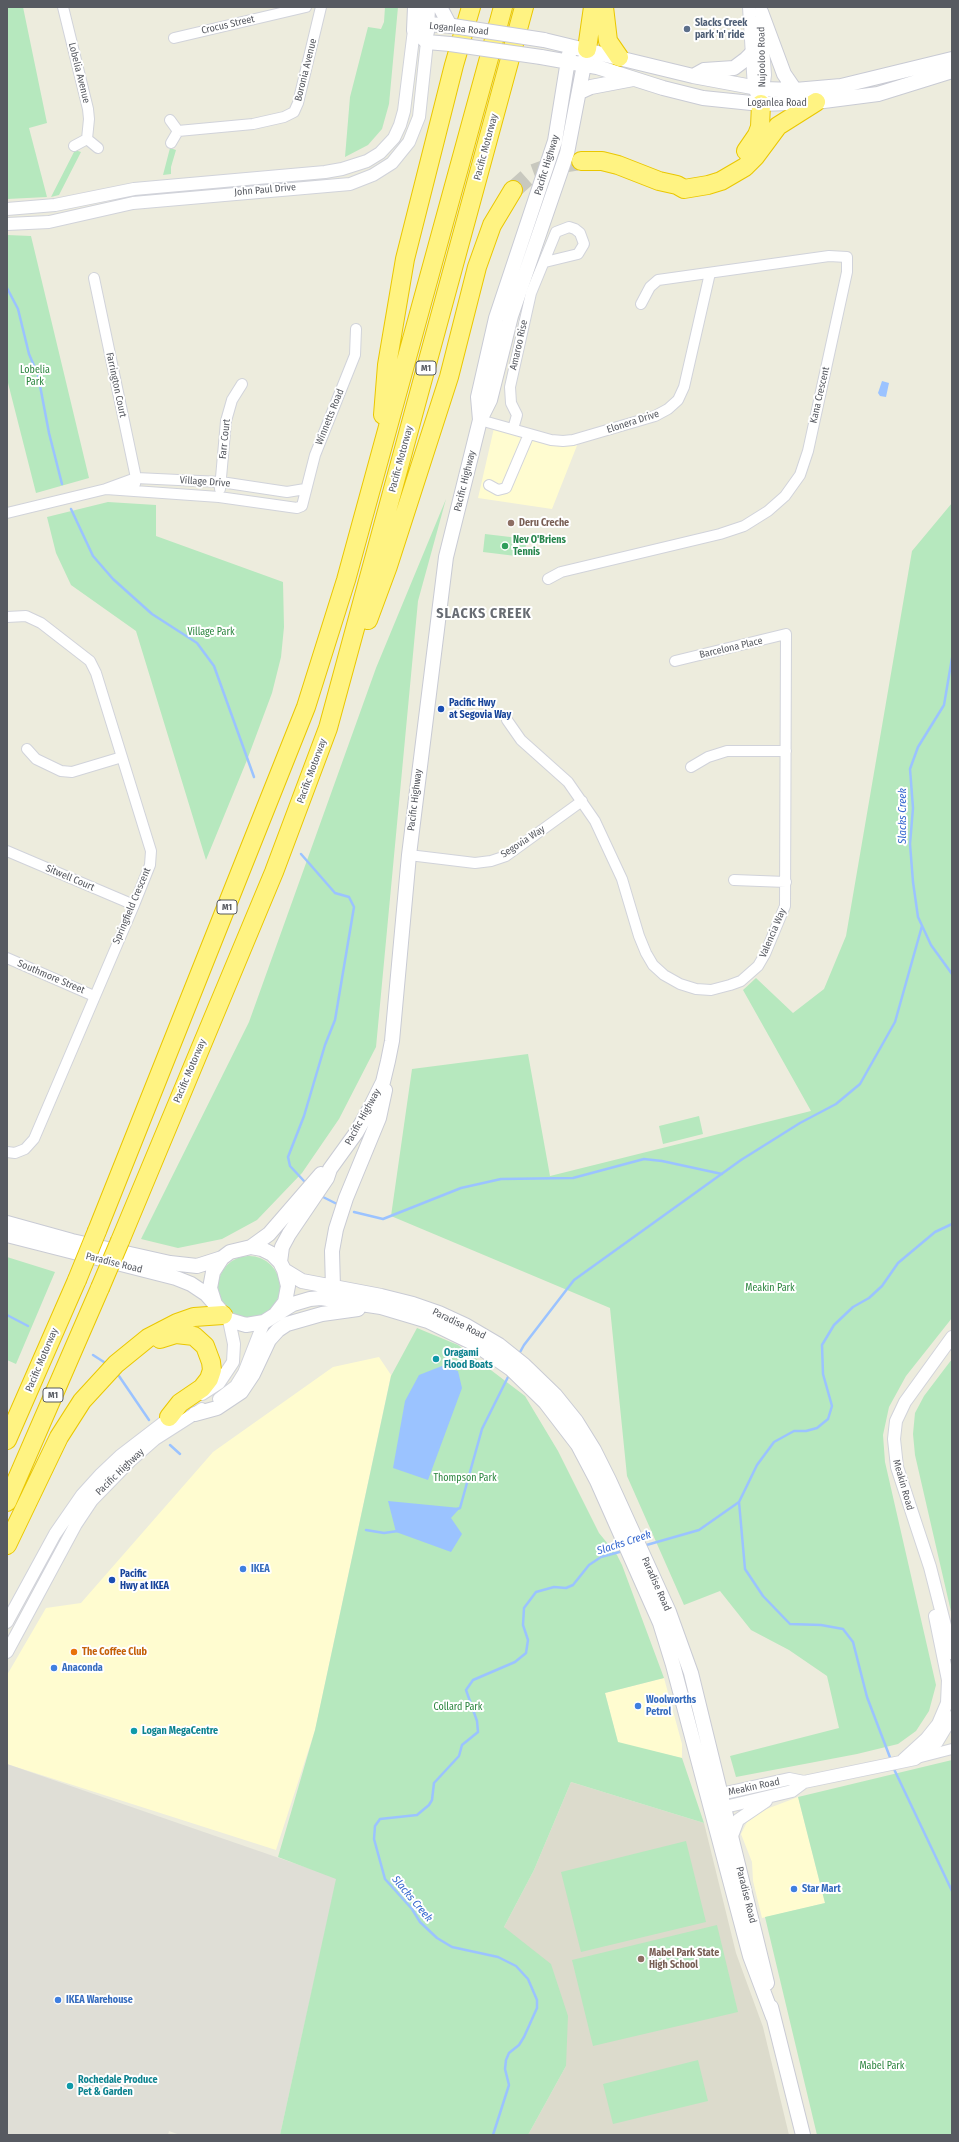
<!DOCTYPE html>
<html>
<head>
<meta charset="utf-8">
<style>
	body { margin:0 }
	#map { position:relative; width:959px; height:2142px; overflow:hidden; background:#edecdd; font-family:"Fira Sans Condensed",sans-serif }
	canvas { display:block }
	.frame { position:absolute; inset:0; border:8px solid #575a61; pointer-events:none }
</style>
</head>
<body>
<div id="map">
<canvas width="959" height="2142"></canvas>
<div class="frame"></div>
</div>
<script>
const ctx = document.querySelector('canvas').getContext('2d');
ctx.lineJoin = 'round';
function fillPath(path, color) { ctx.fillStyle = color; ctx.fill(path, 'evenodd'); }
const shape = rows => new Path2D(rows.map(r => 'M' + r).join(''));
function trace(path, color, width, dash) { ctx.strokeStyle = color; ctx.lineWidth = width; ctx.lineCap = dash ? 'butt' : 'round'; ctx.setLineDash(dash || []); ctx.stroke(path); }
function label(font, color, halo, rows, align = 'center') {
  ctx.font = font + ' "Fira Sans Condensed",sans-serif'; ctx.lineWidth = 4; ctx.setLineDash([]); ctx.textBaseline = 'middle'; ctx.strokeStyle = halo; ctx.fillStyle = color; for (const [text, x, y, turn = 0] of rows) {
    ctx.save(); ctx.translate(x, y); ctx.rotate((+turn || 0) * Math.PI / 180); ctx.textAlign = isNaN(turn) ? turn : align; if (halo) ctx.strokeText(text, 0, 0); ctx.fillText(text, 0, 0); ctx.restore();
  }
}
fillPath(shape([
	[494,428,578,443,552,509,478,498],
	[379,1357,391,1375,315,1730,276,1850,7,1764,7,1675,46,1608,81,1603,213,1452,333,1367],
	[664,1678,682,1744,682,1758,618,1743,605,1693],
	[798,1797,825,1903,762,1918,753,1881,752,1862,741,1834,747,1822,764,1810]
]), '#fffcd0');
fillPath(shape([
	[7,1764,337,1878,280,2135,180,2135,169,2131,168,2135,7,2135]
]), '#dfded6');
fillPath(shape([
	[571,1782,704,1823,736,1953,763,2027,789,2135,528,2135,566,2066,504,1927,534,1870]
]), '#dcdbcc');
fillPath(shape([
	[7,7,23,7,47,123,29,128,47,197,7,199],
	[385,7,398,7,389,104,382,129,368,145,345,157,350,97,368,27,381,29,384,22],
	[170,148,176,150,171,167,171,174,163,175],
	[75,150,81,152,59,195,51,197],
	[7,235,31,236,89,478,36,493,7,379],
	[446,499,418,601,376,1047,339,1119,302,1173,257,1220,222,1239,178,1248,141,1239,249,1022,376,668],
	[108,502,156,505,156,536,283,582,284,627,281,657,272,693,247,760,206,860,136,631,71,585,56,553,47,517],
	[952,503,952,1318,906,1376,889,1407,883,1435,885,1462,936,1685,929,1711,916,1731,898,1744,857,1754,736,1777,730,1756,839,1728,827,1676,789,1650,751,1630,720,1591,684,1605,627,1476,610,1308,391,1216,412,1069,528,1054,550,1176,811,1111,743,990,756,978,793,1013,824,989,846,936,912,551],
	[485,534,527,539,524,557,483,552],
	[699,1116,703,1134,663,1144,659,1126],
	'218 1287a31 31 0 1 1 62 0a31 31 0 1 1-62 0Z',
	[7,1257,55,1272,16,1364,7,1360],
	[417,1328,458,1345,525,1396,558,1451,599,1533,617,1555,622,1565,664,1678,605,1693,618,1742,682,1758,704,1823,571,1782,534,1870,504,1927,551,1964,568,2016,566,2066,528,2135,280,2135,336,1879,278,1857,315,1730,391,1376],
	[952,1359,952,1616,915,1455,913,1434,915,1413,924,1396],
	[952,1760,952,2135,817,2135,765,1917,825,1903,798,1797],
	[686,1841,706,1922,581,1952,561,1872],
	[717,1925,738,2012,593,2046,572,1960],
	[698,2060,708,2101,613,2124,603,2084]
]), '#b6e8be');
fillPath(shape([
	[882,381,889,383,886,397,880,396,878,393],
	[442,1366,458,1371,462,1388,428,1480,393,1468,405,1401,419,1375],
	[388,1501,460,1508,451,1518,462,1534,451,1552,396,1532]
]), '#9bc3ff');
trace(shape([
	[7,288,18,309,29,354,38,375,49,433,62,484],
	[71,509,93,556,113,579,152,614,197,643,214,666,254,777],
	[952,658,944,705,918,747,910,769,913,808,910,844,913,882,918,917,931,945,952,974],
	[301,854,335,893,349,897,354,907,335,1020,325,1045,304,1116,288,1157,290,1166,304,1181],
	[323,1197,337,1204],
	[354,1212,383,1219,461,1188,501,1179,573,1178,644,1159,662,1161,722,1174],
	[7,1315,28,1326],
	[519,1354,524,1345,574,1280,741,1160,800,1123,836,1104,860,1084,895,1022,922,926],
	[93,1355,107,1364],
	[119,1376,149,1420],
	[170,1445,180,1454],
	[739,1502,745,1569,763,1596,790,1624,821,1625,843,1629,853,1642,867,1697,891,1760],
	[457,1509,460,1508,482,1429,510,1373],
	[366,1530,384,1533,398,1531],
	[643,1546,699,1530,739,1502,757,1465,774,1442,794,1431,806,1431,817,1428,828,1419,832,1406,823,1374,822,1345,834,1325,853,1307,869,1298,882,1286,898,1263,935,1232,952,1224],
	[893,1767,952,1891],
	[493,2135,509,2085,505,2069,506,2060,509,2053,519,2045,524,2037,537,2008,537,2000,528,1979,516,1966,498,1957,452,1947,437,1938,420,1922,412,1909,385,1879,374,1839,375,1826,380,1819,417,1815,429,1805,432,1800,434,1783,459,1756,462,1745,478,1732,477,1721,466,1690,473,1680,515,1662,526,1653,528,1640,523,1625,524,1608,536,1592,554,1587,566,1588,573,1585,589,1565,601,1557,623,1551]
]), '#9bc3ff', 2.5);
trace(shape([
	[513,190,531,174,555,165,581,161]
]), '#c8c8be', 18, [18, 9]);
const minor = shape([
	[63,7,88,109,89,119,87,139],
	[174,38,306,7],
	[170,120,178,131,171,143],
	[178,131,253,124,284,117,294,112,298,103,321,7],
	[74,146,87,139,98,148],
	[94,278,136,478,135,484],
	[480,420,551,440,563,441,573,440,655,416,668,409,678,400,684,387,710,273],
	[513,429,517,415,511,403,510,387,531,293,556,232,569,227,575,229,580,233,584,244,578,254,545,262],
	[489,485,498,490,506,488,529,434],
	[106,489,219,497,297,508,302,506,315,455,355,355,356,329],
	[220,489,226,421,232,400,242,384],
	[7,513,106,489,136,478,221,482,287,492,305,489],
	[548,579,561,572,720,534,744,526,768,511,785,496,800,475,808,451,847,272,847,257,829,256,658,280,650,287,641,304],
	[7,617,26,616,41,623,90,661,96,673,151,851,150,865,134,905,34,1139,25,1149,15,1153,7,1152],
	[507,720,521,740,568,782,595,821,622,879,639,936,646,953,653,965,664,975,680,984,696,989,711,990,730,985,741,981,758,966,765,954,785,906,786,634,675,661],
	[27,749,36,759,61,771,72,772,122,757],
	[691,767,708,757,727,751,786,751],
	[7,851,134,905],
	[409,855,475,863,491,861,506,856,582,801],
	[734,880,786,882],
	[7,958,94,996],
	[917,1758,952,1749]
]);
const tertiary = shape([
	[749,7,754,88,757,95],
	[761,20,765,75,762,97],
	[7,209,55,205,134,189,325,172,342,169,367,161,380,153,394,138,400,125,404,111,414,30],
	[7,224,49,222,133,203,350,184,373,175,392,163,409,142,419,117,427,42],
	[952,1337,905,1402,896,1421,894,1439,897,1467,930,1567,952,1653],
	[202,1394,219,1383,233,1362,234,1344,229,1320],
	[219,1399,236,1386,244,1373,264,1322],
	[7,1622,55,1534,82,1495,101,1474,120,1456,176,1413],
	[7,1652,76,1524,92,1500,130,1461,155,1439,202,1409],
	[903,1760,926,1739,938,1724,947,1703,948,1680,935,1616],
	[714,1800,721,1794,789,1779,804,1782,915,1759,937,1742,952,1717],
	[716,1805,725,1807,792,1791,804,1782],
	[732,1836,738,1820,766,1801]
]);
const secondary = shape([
	[440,7,450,26],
	[761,12,784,74,795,90],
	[414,30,427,42,450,44],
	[414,30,428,24,453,26],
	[414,30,415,7],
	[427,32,428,7],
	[544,40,693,76,763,89,795,90,841,86,952,59],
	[541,57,597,67,663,88,703,98,761,104,816,102,878,94,952,71],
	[695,75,704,70,734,68,746,59,753,52],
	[580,92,591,87,633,79],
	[480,420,478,397,496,318,555,141,569,54],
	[7,1223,72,1241,170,1263,197,1266,222,1258],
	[7,1235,176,1278,191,1284,206,1294,213,1302],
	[251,1247,269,1234,321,1174],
	[280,1262,282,1247,289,1234,327,1178,330,1169,356,1133,370,1108,383,1082,388,1061,392,1041,409,855,446,557,480,420,490,400,511,316,567,153,587,49],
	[284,1270,302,1281,381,1296,413,1304,439,1313,465,1325,499,1345,524,1365,555,1395,576,1421,594,1450,609,1480,669,1612,691,1673,767,1983],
	[333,1288,332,1251,336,1229,346,1198,379,1118,385,1090],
	[275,1315,285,1302,288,1286,284,1270,280,1262,272,1254,262,1249,251,1247,230,1252,222,1258,213,1272,210,1288,215,1304,229,1320,246,1325,264,1322,275,1315,293,1304,310,1299,321,1298,381,1307,428,1321,475,1344,511,1369,545,1402,578,1445,597,1481,660,1623,673,1665,750,1956,773,2017],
	[195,1414,217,1408,241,1392,253,1374,269,1340,278,1330,287,1324,322,1314,358,1309],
	[771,2007,803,2135]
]);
const motorway = shape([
	[604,7,608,41,619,57],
	[587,49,593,7],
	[746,151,757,135,760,127,761,104],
	[581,161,602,161,618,165,659,181,677,185,684,189,708,185,721,181,745,167,755,157,778,126,816,102],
	[383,415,387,365,405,259,454,65,471,7],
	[368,620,388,566,449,377,477,267,492,225,513,190],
	[97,1231,306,707,346,580,503,7],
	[120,1241,274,872,328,728,524,7],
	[160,1339,176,1334,194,1336,205,1346,211,1362,212,1370,209,1379,202,1388,180,1403,169,1417],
	[7,1440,77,1280],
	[7,1502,100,1288],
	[7,1545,59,1437,82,1401,116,1364,148,1338,177,1323,194,1317,223,1315]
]);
trace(minor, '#d1d3da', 12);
trace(tertiary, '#d1d3da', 14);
trace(secondary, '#c9cbd4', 16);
trace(motorway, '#eac700', 20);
trace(minor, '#fff', 10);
trace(tertiary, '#fff', 12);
trace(secondary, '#fff', 14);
trace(motorway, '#fff382', 18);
const secondaryBridge = shape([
	[453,26,544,40],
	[450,44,541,57]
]);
const motorwayBridge = shape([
	[77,1280,97,1231],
	[100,1288,120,1241]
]);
trace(secondaryBridge, '#c9cbd4', 16, []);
trace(motorwayBridge, '#eac700', 20, []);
trace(secondaryBridge, '#fff', 14);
trace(motorwayBridge, '#fff382', 18);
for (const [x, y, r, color] of [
	[687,29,4,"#5c6f8a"],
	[511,523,4,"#8d6e63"],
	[505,546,4,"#2e9e5b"],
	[441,709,4,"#1a4fb4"],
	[436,1359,4,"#0f9aa8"],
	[243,1569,4,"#3f7fe0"],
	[112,1580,4,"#1a4fb4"],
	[74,1652,4,"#e8710a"],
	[54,1668,4,"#3f7fe0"],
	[638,1706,4,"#3f7fe0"],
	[134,1731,4,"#0f9aa8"],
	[794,1889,4,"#3f7fe0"],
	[641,1959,4,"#8d6e63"],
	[58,2000,4,"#3f7fe0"],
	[70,2086,4,"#0f9aa8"]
]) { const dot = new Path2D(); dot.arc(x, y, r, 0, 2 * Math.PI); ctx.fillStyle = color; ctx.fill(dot); trace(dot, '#fff', 1.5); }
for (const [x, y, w] of [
	[426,368,20],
	[227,907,20],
	[53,1395,20]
]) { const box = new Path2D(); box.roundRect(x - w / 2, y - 7, w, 14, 3); ctx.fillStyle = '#fff'; ctx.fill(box); trace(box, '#575a61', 1); }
label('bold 9px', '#575a61', null, [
	["M1",426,368],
	["M1",227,907],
	["M1",53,1395]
]);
label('bold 10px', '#4e5e75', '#fff', [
	["Slacks Creek",695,23],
	["park 'n' ride",695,35]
], 'left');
label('10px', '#575a61', '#fff', [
	["Crocus Street",228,25,-13],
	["Loganlea Road",459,29,6],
	["Nujooloo Road",762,57,-91],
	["Boronia Avenue",306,70,-76],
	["Lobelia Avenue",79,73,76],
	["Loganlea Road",777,103],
	["Pacific Motorway",486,147,-75],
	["Pacific Highway",547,165,-73],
	["John Paul Drive",265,190,-5],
	["Amaroo Rise",519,345,-77],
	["Farrington Court",116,385,78],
	["Kana Crescent",820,395,-77],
	["Winnetts Road",330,417,-68],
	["Elonera Drive",633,422,-18],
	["Farr Court",225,439,-84],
	["Pacific Motorway",401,459,-75],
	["Pacific Highway",465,481,-76],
	["Village Drive",205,482,4],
	["Barcelona Place",731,648,-13],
	["Pacific Motorway",312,771,-70],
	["Pacific Highway",415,800,-83],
	["Segovia Way",523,842,-33],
	["Sitwell Court",70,878,23],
	["Springfield Crescent",132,906,-67],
	["Valencia Way",773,933,-67],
	["Southmore Street",51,977,23],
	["Pacific Motorway",190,1071,-67],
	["Pacific Highway",363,1117,-61],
	["Paradise Road",114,1263,14],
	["Paradise Road",459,1324,26],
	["Pacific Motorway",42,1360,-67],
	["Pacific Highway",120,1472,-44],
	["Meakin Road",903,1485,74],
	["Paradise Road",656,1584,66],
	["Meakin Road",754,1787,-12],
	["Paradise Road",746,1895,76]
]);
label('10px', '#2b853e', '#fff', [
	["Lobelia",35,370],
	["Park",35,382],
	["Village Park",211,632],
	["Meakin Park",770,1288],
	["Thompson Park",465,1478],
	["Collard Park",458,1707],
	["Mabel Park",882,2066]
]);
label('bold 10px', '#785e54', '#fff', [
	["Deru Creche",519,523],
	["Mabel Park State",649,1953],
	["High School",649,1965]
], 'left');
label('bold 10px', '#27864d', '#fff', [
	["Nev O'Briens",513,540],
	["Tennis",513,552]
], 'left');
label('bold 10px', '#164399', '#fff', [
	["Pacific Hwy",449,703],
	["at Segovia Way",449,715],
	["Pacific",120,1574],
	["Hwy at IKEA",120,1586]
], 'left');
label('bold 10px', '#0d838f', '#fff', [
	["Oragami",444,1353],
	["Flood Boats",444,1365],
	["Logan MegaCentre",142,1731],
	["Rochedale Produce",78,2080],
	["Pet & Garden",78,2092]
], 'left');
label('bold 10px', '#366cbe', '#fff', [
	["IKEA",251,1569],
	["Anaconda",62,1668],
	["Woolworths",646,1700],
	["Petrol",646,1712],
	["Star Mart",802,1889],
	["IKEA Warehouse",66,2000]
], 'left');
label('bold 10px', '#c56008', '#fff', [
	["The Coffee Club",82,1652]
], 'left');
label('italic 11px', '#3265ce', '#fff', [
	["Slacks Creek",903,816,-90],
	["Slacks Creek",624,1543,-18],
	["Slacks Creek",412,1899,50]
]);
ctx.letterSpacing = '1px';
label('bold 14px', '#686c73', '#fff', [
	["SLACKS CREEK",484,614]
]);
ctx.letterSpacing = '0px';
</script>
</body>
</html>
